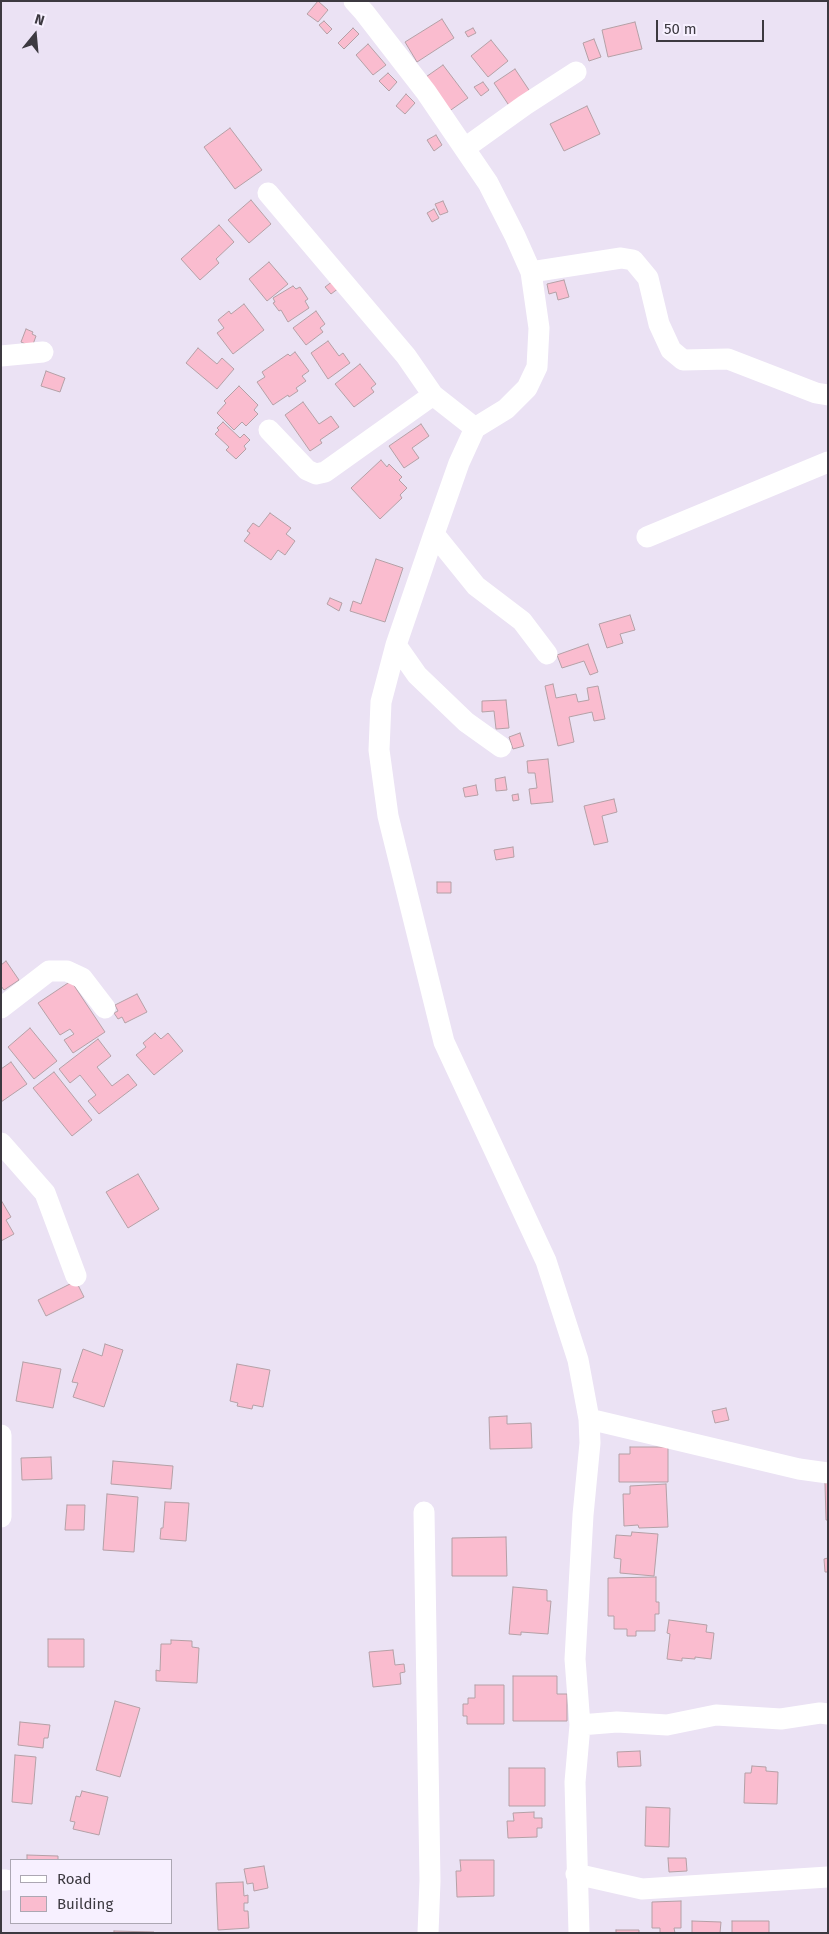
<!DOCTYPE html>
<html>
<head>
<meta charset="utf-8">
<style>
	body { margin:0 }
	#map { position:relative; width:829px; height:1934px; overflow:hidden; background:#ebe2f4; font-family:"Fira Sans",sans-serif }
	canvas { display:block }
	.frame { position:absolute; inset:0; border:2px solid #3c3940; pointer-events:none }
	.legend { position:absolute; left:10px; top:1859px; width:162px; height:65px; box-sizing:border-box; background:#f7f0ff; border:1px solid #aca7b3; margin:0; padding:6px 9px; list-style:none; font-size:15px; color:#3c3940 }
	.legend li { display:flex; align-items:center; gap:10px; height:25px }
	.legend b { width:25px; border:1px solid #aca7b3 }
	.north { position:absolute; left:10px; top:10px; width:50px; height:50px; -webkit-text-stroke:4px #f7f0ff; paint-order:stroke; rotate:17deg; font-size:14px; font-weight:700; line-height:20px; text-align:center; color:#3c3940 }
	.north::after { content:''; display:block; margin:auto; width:18px; height:22px; background:#3c3940; clip-path:polygon(50% 0,100% 100%,50% 72%,0 100%) }
	.scale { position:absolute; left:656px; top:20px; width:108px; height:22px; box-sizing:border-box; border:2px solid #3c3940; border-top:0; padding-left:6px; font-size:15px; line-height:18px; white-space:nowrap; color:#3c3940; -webkit-text-stroke:4px #f7f0ff; paint-order:stroke }
</style>
</head>
<body>
<div id="map">
<canvas width="829" height="1934"></canvas>
<div class="frame"></div>
<ul class="legend">
<li><b style="height:6px;background:#fff"></b>Road</li>
<li><b style="height:14px;background:#fabccf"></b>Building</li>
</ul>
<div class="north">N</div>
<div class="scale">50 m</div>
</div>
<script>
const ctx = document.querySelector('canvas').getContext('2d');
ctx.lineJoin = 'round';
function fillPath(path, color) { ctx.fillStyle = color; ctx.fill(path, 'evenodd'); }
const shape = rows => new Path2D(rows.map(r => 'M' + r).join(''));
function trace(path, color, width, dash) { ctx.strokeStyle = color; ctx.lineWidth = width; ctx.lineCap = dash ? 'butt' : 'round'; ctx.setLineDash(dash || []); ctx.stroke(path); }
const building = shape([
	[318,1,328,10,318,22,307,14,318,1],
	[442,19,454,38,417,62,405,42,442,19],
	[324,21,332,29,327,34,319,25,324,21],
	[635,22,642,49,608,57,602,30,635,22],
	[353,28,359,34,344,49,338,43,353,28],
	[473,28,476,33,468,37,465,32,473,28],
	[594,39,601,57,589,61,583,43,594,39],
	[491,40,508,61,488,77,471,56,491,40],
	[368,44,386,65,373,75,356,55,368,44],
	[443,65,468,98,448,112,423,79,443,65],
	[515,69,531,93,510,107,494,83,515,69],
	[388,73,397,82,389,91,379,81,388,73],
	[483,82,489,90,481,96,474,87,483,82],
	[406,94,415,103,405,114,396,106,406,94],
	[587,106,600,134,564,151,550,124,587,106],
	[230,128,262,170,235,189,204,147,230,128],
	[436,135,442,145,434,151,427,140,436,135],
	[251,200,271,224,249,243,228,220,251,200],
	[443,201,448,212,440,215,435,204,443,201],
	[434,209,439,218,432,222,427,213,434,209],
	[219,225,234,242,216,259,219,263,200,280,181,259,219,225],
	[269,262,288,284,267,301,249,279,269,262],
	[564,280,569,297,558,300,556,292,549,294,547,284,564,280],
	[333,281,339,288,331,294,325,287,333,281],
	[293,286,296,289,300,287,308,299,305,301,309,308,288,322,281,310,279,311,273,303,275,302,273,298,293,286],
	[244,304,264,330,233,354,217,333,224,328,218,320,229,311,231,314,244,304],
	[316,311,325,324,320,328,323,332,306,345,293,328,316,311],
	[26,329,33,332,32,334,36,336,32,347,21,342,26,329],
	[328,341,339,356,343,353,350,363,328,379,311,353,328,341],
	[198,348,217,364,222,358,234,369,217,389,186,363,198,348],
	[295,352,309,371,302,376,306,381,296,388,298,391,289,397,288,395,273,405,257,382,265,377,262,372,288,354,290,356,295,352],
	[360,364,376,384,371,388,374,392,354,407,335,384,360,364],
	[46,371,65,378,60,392,41,386,46,371],
	[239,386,258,405,254,410,258,414,246,426,242,422,234,430,217,413,226,403,224,401,239,386],
	[303,402,319,424,331,416,339,427,320,440,322,443,310,451,285,415,303,402],
	[223,422,240,438,244,434,250,440,244,446,246,449,236,459,226,450,229,447,215,434,219,430,217,428,223,422],
	[421,424,429,436,412,448,419,458,404,468,389,446,421,424],
	[381,460,387,467,389,464,402,477,399,480,407,488,400,495,402,498,380,519,351,488,381,460],
	[270,513,291,528,286,534,295,541,285,555,278,550,271,560,244,541,250,533,247,531,253,523,259,527,270,513],
	[376,559,403,568,385,622,350,611,353,601,361,604,376,559],
	[330,598,342,603,339,611,327,604,330,598],
	[630,615,635,630,620,634,623,643,607,648,599,624,630,615],
	[588,644,598,672,590,675,584,661,562,668,557,655,588,644],
	[553,684,556,698,576,694,578,702,589,700,587,688,598,686,605,719,594,721,592,712,569,717,574,742,558,746,545,686,553,684],
	[506,700,509,728,496,729,494,711,482,712,482,701,506,700],
	[520,733,524,746,513,749,509,737,520,733],
	[548,759,553,802,531,804,529,789,537,788,535,773,528,773,527,761,548,759],
	[505,777,507,790,496,791,495,779,505,777],
	[476,785,478,795,465,797,463,788,476,785],
	[518,794,519,800,513,801,512,795,518,794],
	[614,799,617,812,602,816,608,842,594,845,584,806,614,799],
	[513,847,514,857,496,860,494,850,513,847],
	[437,882,451,882,451,893,437,893,437,882],
	[6,961,19,980,4,990,1,986,1,965,6,961],
	[71,981,105,1032,73,1053,64,1040,74,1034,70,1029,60,1035,38,1003,71,981],
	[137,994,147,1012,125,1023,122,1017,118,1019,114,1013,118,1011,115,1005,137,994],
	[30,1028,57,1061,34,1079,8,1047,30,1028],
	[155,1033,161,1039,168,1033,183,1051,154,1075,136,1055,146,1047,143,1043,155,1033],
	[98,1039,111,1056,97,1067,112,1086,128,1074,137,1085,99,1114,88,1101,96,1095,80,1075,70,1083,59,1069,98,1039],
	[11,1062,27,1084,1,1102,1,1069,11,1062],
	[54,1072,92,1120,72,1136,33,1088,54,1072],
	[138,1174,159,1209,128,1228,106,1192,138,1174],
	[1,1200,11,1217,6,1220,14,1234,1,1241,1,1200],
	[76,1281,84,1297,46,1316,38,1300,76,1281],
	[105,1344,123,1350,104,1407,73,1397,78,1383,72,1382,83,1349,102,1356,105,1344],
	[23,1362,61,1369,53,1408,16,1401,23,1362],
	[237,1364,270,1370,263,1407,253,1405,252,1409,237,1406,238,1403,230,1401,237,1364],
	[726,1408,729,1420,715,1423,712,1411,726,1408],
	[507,1416,507,1424,531,1423,532,1448,490,1449,489,1417,507,1416],
	[630,1447,668,1447,668,1482,619,1482,619,1454,630,1454,630,1447],
	[51,1457,52,1479,22,1480,21,1458,51,1457],
	[113,1461,173,1466,171,1489,111,1484,113,1461],
	[825,1483,828,1483,828,1520,826,1520,825,1483],
	[666,1484,668,1527,639,1528,638,1525,624,1526,623,1494,630,1494,630,1486,666,1484],
	[107,1494,138,1497,134,1552,103,1550,107,1494],
	[165,1502,189,1503,186,1541,160,1539,161,1528,163,1528,165,1502],
	[67,1505,85,1505,84,1530,65,1530,67,1505],
	[632,1532,658,1534,654,1576,620,1573,621,1559,614,1558,616,1535,631,1536,632,1532],
	[506,1537,507,1576,452,1576,452,1538,506,1537],
	[828,1558,828,1572,825,1572,824,1559,828,1558],
	[656,1577,656,1602,659,1602,659,1614,655,1614,655,1631,636,1631,636,1636,627,1636,627,1629,614,1629,614,1616,608,1616,608,1578,656,1577],
	[513,1587,547,1590,547,1601,551,1601,548,1634,521,1632,521,1635,509,1634,513,1587],
	[669,1620,707,1625,706,1632,714,1633,711,1659,695,1657,695,1659,682,1658,682,1661,667,1659,670,1634,667,1633,669,1620],
	[48,1639,84,1639,84,1667,48,1667,48,1639],
	[171,1640,192,1641,192,1647,199,1648,197,1683,156,1681,156,1670,160,1671,161,1644,171,1644,171,1640],
	[393,1650,395,1665,404,1664,405,1672,400,1673,401,1684,373,1687,369,1652,393,1650],
	[513,1676,557,1676,557,1694,567,1694,567,1721,513,1721,513,1676],
	[475,1685,504,1685,504,1724,467,1724,467,1716,463,1716,463,1704,468,1704,468,1698,475,1698,475,1685],
	[115,1701,140,1708,120,1777,96,1770,115,1701],
	[20,1722,50,1725,48,1738,44,1738,43,1748,18,1745,20,1722],
	[640,1751,641,1766,618,1767,617,1752,640,1751],
	[15,1755,36,1757,32,1804,12,1802,15,1755],
	[752,1766,766,1767,766,1771,778,1772,777,1804,744,1803,745,1773,751,1773,752,1766],
	[509,1768,545,1768,545,1806,509,1806,509,1768],
	[82,1791,108,1797,99,1835,73,1829,75,1822,70,1821,76,1796,80,1797,82,1791],
	[646,1807,670,1808,669,1847,645,1846,646,1807],
	[534,1812,534,1818,542,1818,542,1828,537,1828,537,1837,508,1838,507,1821,514,1821,513,1813,534,1812],
	[27,1855,58,1856,58,1860,27,1860,27,1855],
	[668,1858,686,1858,687,1871,669,1872,668,1858],
	[460,1860,494,1860,494,1896,457,1897,456,1871,461,1871,460,1860],
	[264,1866,268,1888,254,1891,253,1883,247,1884,244,1869,264,1866],
	[243,1882,244,1896,248,1895,248,1903,244,1903,244,1911,248,1911,249,1928,218,1930,216,1883,243,1882],
	[681,1901,681,1928,674,1928,675,1933,660,1933,660,1928,652,1928,652,1902,681,1901],
	[692,1921,721,1922,720,1933,692,1933,692,1921],
	[732,1921,769,1921,769,1933,732,1933,732,1921],
	[616,1930,639,1930,639,1933,616,1933,616,1930],
	[114,1931,154,1932,154,1933,114,1933,114,1931]
]);
fillPath(building, '#fabccf');
trace(building, '#b4a0a6', 1);
trace(shape([
	[354,1,364,12,426,92,488,183,515,236,531,272,539,328,537,367,527,388,506,409,475,428,459,463,434,534,396,645,417,675,466,722,501,747],
	[465,148,525,105,576,72],
	[268,193,406,356,433,395,475,428],
	[531,272,621,258,633,260,648,278,659,324,671,350,683,360,728,359,816,393,828,395],
	[1,356,43,352],
	[269,430,307,470,316,474,325,472,433,395],
	[434,534,476,586,522,621,547,654],
	[647,537,828,462],
	[396,645,381,702,379,750,388,816,444,1042,546,1261,578,1360,589,1419],
	[1,1008,49,971,67,971,82,978,105,1008],
	[1,1143,45,1193,76,1276],
	[1,1435,1,1517],
	[424,1512,430,1881,428,1933],
	[580,1725,617,1722,667,1725,716,1715,781,1719,820,1713,828,1714],
	[576,1874,642,1889,828,1877],
	[1,1880,6,1880],
	[579,1933,575,1782,580,1725,575,1659,583,1515,590,1443,589,1419,799,1469,828,1473]
]), '#fff', 21);
</script>
</body>
</html>
